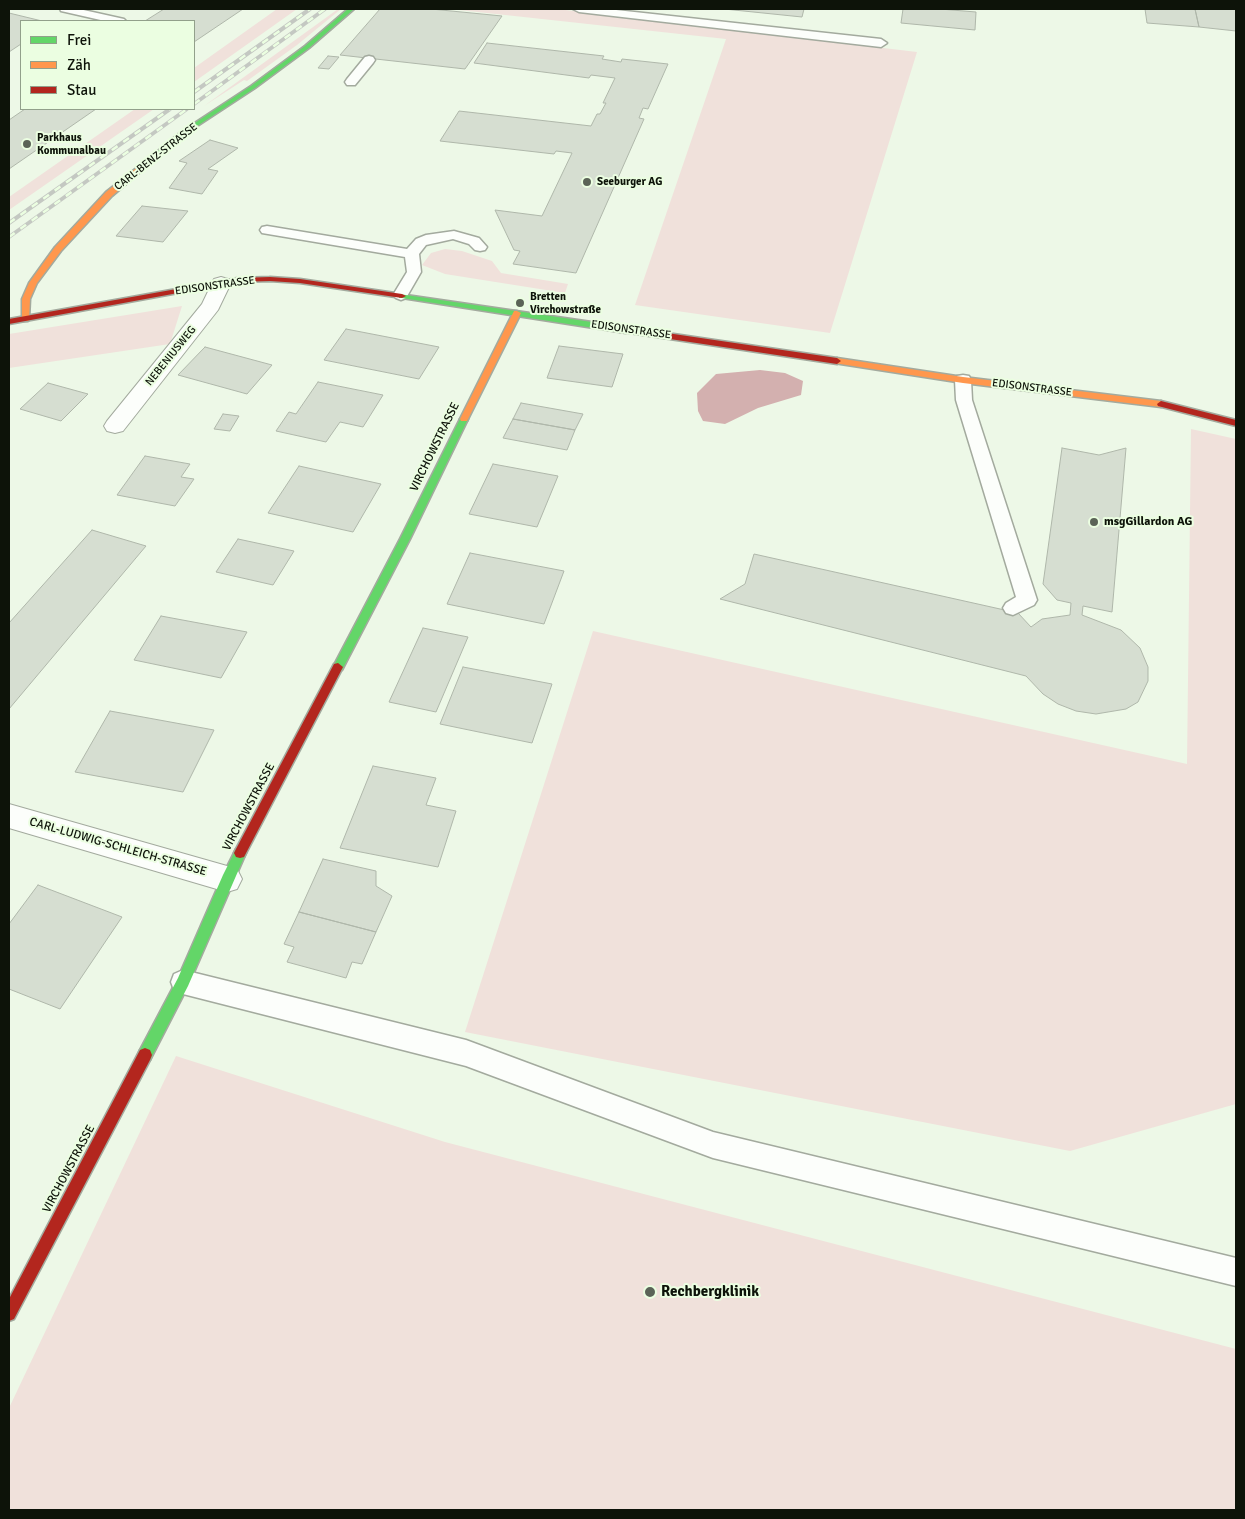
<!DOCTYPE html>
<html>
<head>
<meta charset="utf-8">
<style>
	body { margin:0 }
	#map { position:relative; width:1245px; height:1519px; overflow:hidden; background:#edf8e7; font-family:Signika,sans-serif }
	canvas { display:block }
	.frame { position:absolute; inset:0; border:10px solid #0d1309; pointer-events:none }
	.legend { position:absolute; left:20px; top:20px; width:175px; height:90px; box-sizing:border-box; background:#ebfee1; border:1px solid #92a08b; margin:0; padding:6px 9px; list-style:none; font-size:15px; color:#0d1309 }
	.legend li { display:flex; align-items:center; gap:10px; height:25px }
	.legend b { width:25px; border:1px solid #92a08b }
</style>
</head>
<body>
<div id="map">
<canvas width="1245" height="1519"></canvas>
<div class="frame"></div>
<ul class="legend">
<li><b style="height:6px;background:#63d668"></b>Frei</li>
<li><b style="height:6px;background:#ff974d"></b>Zäh</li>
<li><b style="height:6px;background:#b3261e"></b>Stau</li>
</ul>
</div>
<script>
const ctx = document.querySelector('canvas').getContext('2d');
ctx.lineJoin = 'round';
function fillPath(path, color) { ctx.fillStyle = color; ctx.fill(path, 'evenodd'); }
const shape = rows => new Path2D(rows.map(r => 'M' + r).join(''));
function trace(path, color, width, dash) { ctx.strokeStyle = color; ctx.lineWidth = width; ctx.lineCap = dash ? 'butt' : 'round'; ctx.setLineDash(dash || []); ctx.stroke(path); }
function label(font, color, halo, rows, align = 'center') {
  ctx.font = font + ' Signika,sans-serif'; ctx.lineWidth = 4; ctx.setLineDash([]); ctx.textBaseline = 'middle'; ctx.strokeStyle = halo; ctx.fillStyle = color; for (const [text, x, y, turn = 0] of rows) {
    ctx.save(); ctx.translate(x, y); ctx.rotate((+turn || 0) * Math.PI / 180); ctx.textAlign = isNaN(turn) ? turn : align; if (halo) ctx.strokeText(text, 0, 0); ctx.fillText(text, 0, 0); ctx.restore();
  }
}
fillPath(shape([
	[277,9,297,9,194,82,194,68],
	[338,9,341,9,297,45,247,81,244,80,204,106],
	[450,9,557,9,917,52,830,333,635,305,726,39],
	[135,109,154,109,9,210,9,197],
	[445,249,462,251,492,261,501,273,568,284,565,293,445,274,422,265,431,253],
	[182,306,170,344,9,368,9,334],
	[1191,429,1236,439,1236,1104,1070,1151,465,1032,593,631,1187,764],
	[176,1056,445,1142,1236,1349,1236,1510,9,1510,9,1408]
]), '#f0e1db');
fillPath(shape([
	[760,370,785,373,803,381,801,395,758,408,725,424,703,421,698,411,697,393,716,374]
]), '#d3b0af');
const building = shape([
	[164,9,243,9,194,42,194,21,145,21,164,9],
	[380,9,431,9,502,16,465,69,340,55,380,9],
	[724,9,804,9,802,17,724,9],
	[903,9,940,9,976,12,975,30,901,23,903,9],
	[1145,9,1195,9,1199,27,1147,23,1145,9],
	[1195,9,1236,9,1236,31,1199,27,1195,9],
	[9,13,42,21,21,21,21,44,9,52,9,13],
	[487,43,604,56,602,59,621,62,622,59,668,64,648,109,643,108,639,118,644,119,576,273,513,264,520,251,514,250,495,210,542,216,572,153,556,151,554,154,440,141,459,111,591,126,597,114,600,114,606,103,603,103,615,78,591,75,589,78,474,63,487,43],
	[328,56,339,57,329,69,318,68,328,56],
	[25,109,96,109,9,169,9,120,25,109],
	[210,140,238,148,208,169,218,171,202,194,169,188,187,163,179,161,210,140],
	[142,206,188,211,163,242,116,236,142,206],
	[346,329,439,347,419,379,324,360,346,329],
	[559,346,623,354,612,387,547,378,559,346],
	[205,347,272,365,247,394,178,375,205,347],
	[318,382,383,395,363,427,340,422,326,442,276,431,289,412,296,414,318,382],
	[48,383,88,394,61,421,20,409,48,383],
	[521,403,583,414,575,430,513,419,521,403],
	[223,414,239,416,230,431,214,429,223,414],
	[513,419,575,430,567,450,503,438,513,419],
	[1062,448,1099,455,1126,448,1112,612,1083,606,1082,615,1121,630,1140,648,1148,667,1148,681,1138,702,1126,709,1096,714,1076,711,1058,704,1043,694,1026,676,720,599,745,584,754,554,1018,613,1031,627,1042,619,1070,615,1071,603,1057,600,1043,584,1062,448],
	[145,456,190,464,181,477,194,479,175,506,117,495,145,456],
	[493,464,558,476,537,527,469,514,493,464],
	[299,466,381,484,353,532,268,513,299,466],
	[92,530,146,546,9,709,9,623,92,530],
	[238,539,294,551,273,585,216,572,238,539],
	[470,553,564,571,544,624,447,604,470,553],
	[161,616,247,632,221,678,134,660,161,616],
	[423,628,468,637,436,712,389,702,423,628],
	[463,667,552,684,532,743,440,724,463,667],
	[110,711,214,730,183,792,75,772,110,711],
	[373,766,436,778,426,805,456,811,438,867,340,848,373,766],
	[323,859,376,871,376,886,392,896,376,932,299,912,323,859],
	[38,885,122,917,60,1009,9,989,9,924,38,885],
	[299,912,376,932,362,964,352,962,346,978,287,962,294,947,284,944,299,912]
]);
fillPath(building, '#d6ded1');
trace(building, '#afb7aa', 1);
const lane = shape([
	[60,9,79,9,124,19,126,21,105,21,61,11,60,9],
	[573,9,607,9,881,39,887,43,881,47,579,12,573,9],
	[369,56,373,57,375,60,373,63,355,85,347,85,345,82,347,79,365,57,369,56],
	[267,226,407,249,416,239,426,235,454,231,479,238,487,247,485,250,480,251,475,250,469,244,453,239,426,245,419,254,421,272,406,298,401,300,396,298,393,295,407,272,405,257,262,233,260,230,262,227,267,226],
	[963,375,969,376,971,380,972,400,1037,600,1034,605,1013,615,1006,613,1003,608,1006,603,1016,597,956,400,955,380,957,376,963,375],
	[183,970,466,1040,713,1132,1236,1258,1236,1286,713,1158,466,1066,183,994,174,990,171,982,174,974,183,970]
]);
const street = shape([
	[221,277,228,279,231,283,218,310,123,431,115,433,107,431,104,426,107,421,202,304,214,279,221,277],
	[9,804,227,866,237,869,242,879,237,889,227,892,9,828,9,804]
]);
const fast = shape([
	[348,9,354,9,309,48,255,88,185,134,157,157,153,157,153,155,181,132,251,86,305,46,348,9],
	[399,294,626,327,630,330,626,333,402,298,399,298,399,294],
	[464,416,468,419,410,539,342,670,334,670,333,667,400,539,460,419,464,416],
	[240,848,244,849,246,853,188,986,150,1060,145,1062,140,1060,138,1055,140,1050,178,978,223,875,236,849,240,848]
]);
const slow = shape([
	[153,155,159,156,112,196,61,251,37,283,30,299,29,319,28,321,22,321,22,299,29,283,55,247,106,192,153,155],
	[514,311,517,311,521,313,467,421,461,421,460,419,514,311],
	[837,358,963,377,1161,401,1165,404,1161,407,963,383,834,363,833,361,837,358]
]);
const jam = shape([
	[270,277,300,279,402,294,406,296,402,298,300,283,270,281,238,282,9,324,9,319,238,278,270,277],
	[626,327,837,358,841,361,837,364,623,332,623,328,626,327],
	[1161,401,1236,420,1236,426,1158,406,1157,404,1161,401],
	[338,663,343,667,244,857,240,858,236,857,234,853,236,849,334,664,338,663],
	[145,1048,150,1050,152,1055,150,1060,14,1319,9,1321,9,1299,140,1050,145,1048]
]);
trace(lane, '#a3aa9e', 3);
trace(street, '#a3aa9e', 2);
trace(fast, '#a3aa9e', 3);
trace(slow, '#a3aa9e', 3);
trace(jam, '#a3aa9e', 3);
fillPath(lane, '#fcfefb');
fillPath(street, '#fcfefb');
fillPath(fast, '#63d668');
fillPath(slow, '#ff974d');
fillPath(jam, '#b3261e');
const rail = shape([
	[194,92,310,9],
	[194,104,325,9],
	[9,223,170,109],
	[9,237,187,109]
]);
trace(rail, '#c4c8c2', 4);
trace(rail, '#ebfee1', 2.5, [7]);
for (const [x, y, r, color] of [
	[27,144,5,"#5b6357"],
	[587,182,5,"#5b6357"],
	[520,303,5,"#5b6357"],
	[1094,522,5,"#5b6357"],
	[650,1292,6,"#5b6357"]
]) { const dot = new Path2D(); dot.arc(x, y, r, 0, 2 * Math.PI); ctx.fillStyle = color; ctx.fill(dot); trace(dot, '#ebfee1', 2); }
label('bold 11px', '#0d1309', '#ebfee1', [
	["Parkhaus",37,138],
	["Kommunalbau",37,151],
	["Seeburger AG",597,182],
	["Bretten",530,297],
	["Virchowstraße",530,310]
], 'left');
label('11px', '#0d1309', '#ebfee1', [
	["CARL-BENZ-STRASSE",156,157,-38],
	["EDISONSTRASSE",215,286,-8],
	["EDISONSTRASSE",631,330,8],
	["NEBENIUSWEG",171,356,-51],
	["EDISONSTRASSE",1032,388,7]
]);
label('12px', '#0d1309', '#ebfee1', [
	["VIRCHOWSTRASSE",435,447,-64],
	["VIRCHOWSTRASSE",249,807,-62],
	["CARL-LUDWIG-SCHLEICH-STRASSE",118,847,16],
	["VIRCHOWSTRASSE",69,1169,-62]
]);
label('bold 12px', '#0d1309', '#ebfee1', [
	["msgGillardon AG",1104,522]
], 'left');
label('bold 15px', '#0d1309', '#ebfee1', [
	["Rechbergklinik",661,1292]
], 'left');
</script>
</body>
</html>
